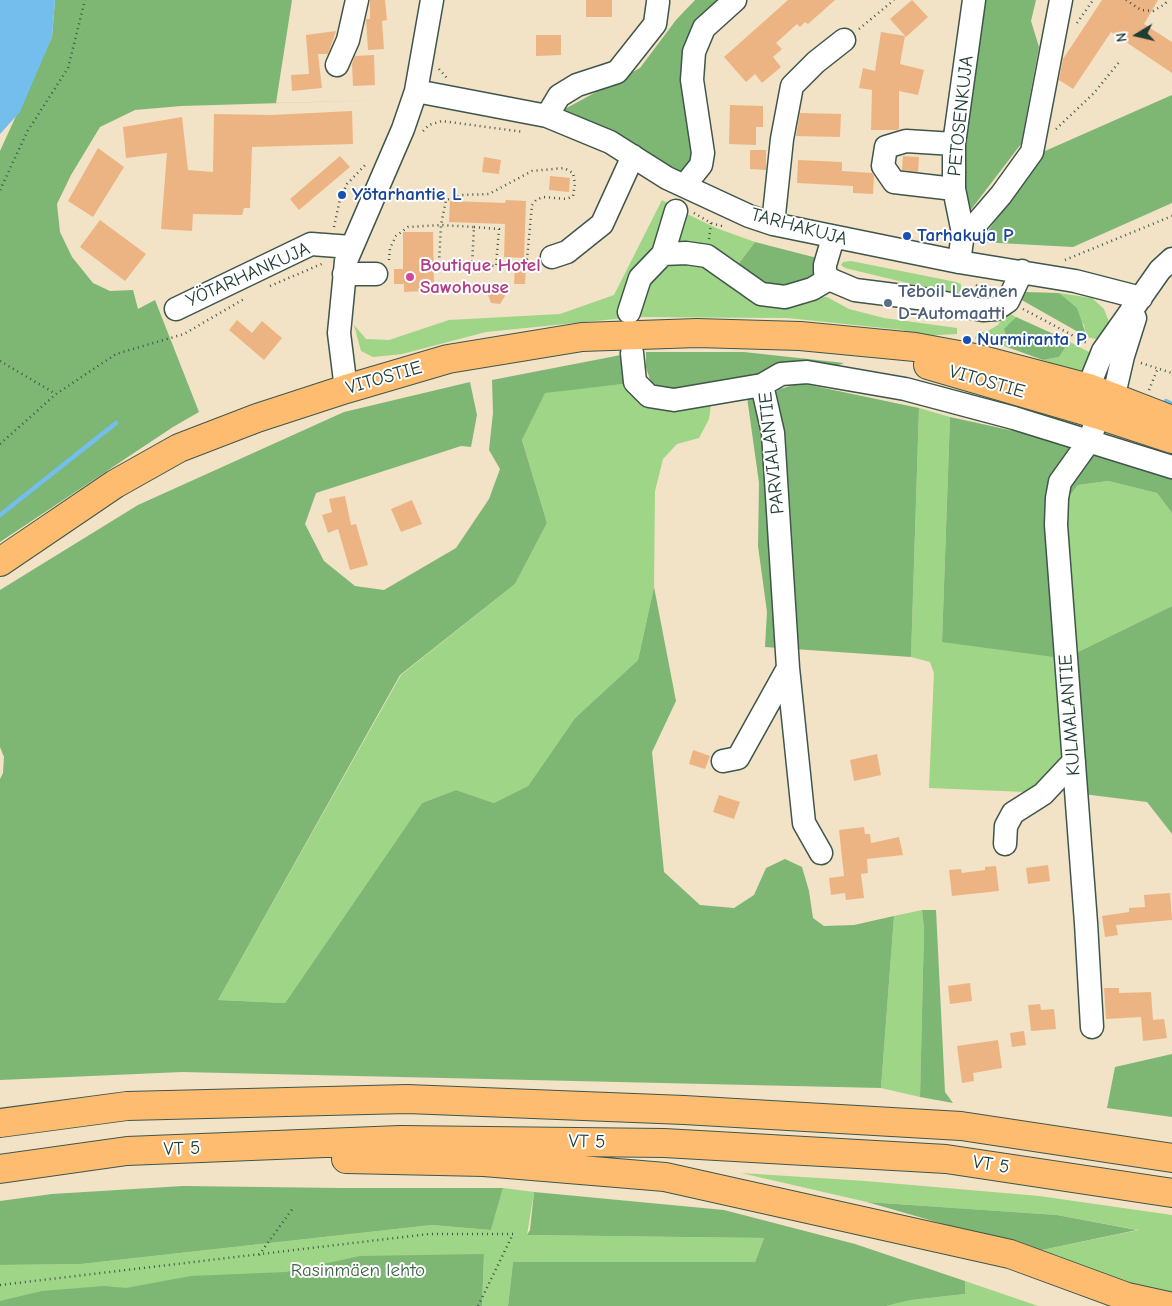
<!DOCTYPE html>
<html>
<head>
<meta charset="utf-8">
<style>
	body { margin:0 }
	#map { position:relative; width:1172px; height:1306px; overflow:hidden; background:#f2e2c6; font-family:"Comic Neue",sans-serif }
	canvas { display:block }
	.north { position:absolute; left:1112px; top:10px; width:50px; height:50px; -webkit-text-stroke:4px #fff; paint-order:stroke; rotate:261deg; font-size:14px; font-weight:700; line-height:20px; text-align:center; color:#1f3d34 }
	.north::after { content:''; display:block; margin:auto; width:18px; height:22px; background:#1f3d34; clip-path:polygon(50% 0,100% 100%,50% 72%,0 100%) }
</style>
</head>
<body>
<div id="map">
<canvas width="1172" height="1306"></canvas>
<div class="north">N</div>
</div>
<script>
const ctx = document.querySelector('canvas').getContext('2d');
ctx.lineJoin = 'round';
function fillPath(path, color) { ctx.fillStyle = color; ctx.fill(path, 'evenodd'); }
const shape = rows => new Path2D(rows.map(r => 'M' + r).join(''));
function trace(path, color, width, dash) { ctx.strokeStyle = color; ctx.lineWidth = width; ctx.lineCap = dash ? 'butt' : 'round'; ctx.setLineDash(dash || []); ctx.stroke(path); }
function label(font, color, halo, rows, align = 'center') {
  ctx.font = font + ' "Comic Neue",sans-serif'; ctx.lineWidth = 4; ctx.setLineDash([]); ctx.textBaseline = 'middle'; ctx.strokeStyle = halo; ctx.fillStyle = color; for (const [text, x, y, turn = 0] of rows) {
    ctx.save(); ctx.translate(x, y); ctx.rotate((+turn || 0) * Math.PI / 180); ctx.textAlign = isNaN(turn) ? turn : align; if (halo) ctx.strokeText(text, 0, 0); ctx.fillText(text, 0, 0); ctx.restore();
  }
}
fillPath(shape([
	[662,200,673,206,625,318,486,332,402,354,373,357,361,351,354,325,366,339,389,340,449,320,560,314,614,295],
	[681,211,716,228,755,242,737,266,668,250],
	[696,260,785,307,813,302,821,297,827,297,849,309,884,318,957,328,957,334,918,336,903,330,787,318,637,317,641,294,653,277,673,262],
	[851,261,956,282,961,284,961,291,953,294,845,268,841,265,843,262],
	[1059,293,1092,298,1104,309,1109,322,1104,341,1087,337,1084,325],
	[1006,311,1016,317,1004,331,1007,347,975,339,977,332,986,332,998,325],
	[1058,336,1091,353,1084,373,1072,372,1043,360,1059,357,1065,348],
	[631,383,711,404,709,419,699,438,677,444,663,459,655,491,654,587,638,660,575,718,528,786,494,803,456,790,422,803,285,1003,218,1000,401,675,515,584,547,523,522,440,545,392],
	[919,408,950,417,942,641,1059,657,1067,761,1026,792,929,788,934,673,930,662,911,657],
	[1108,481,1157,493,1172,513,1172,606,1074,654,1062,505,1078,485],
	[922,910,924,929,920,1097,881,1088,894,916],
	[741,1173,865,1181,1039,1196,1172,1215,1172,1293,1120,1281,1037,1251,1139,1230,1057,1215,867,1202],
	[503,1188,534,1192,527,1235,764,1238,755,1262,513,1262,508,1306,482,1306,484,1255,404,1256,389,1306,0,1306,0,1265,81,1264,432,1225,491,1230],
	[965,1281,1038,1306,886,1306,911,1300,965,1294]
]), '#9ed586');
fillPath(shape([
	[55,0,292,0,276,103,382,100,181,106,135,110,100,127,71,175,57,204,60,232,72,257,93,283,110,291,133,290,138,309,155,300,199,412,173,427,0,542,0,151,52,37],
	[695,0,726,0,691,31,697,151,684,179,563,110,640,68,676,20],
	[977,0,1036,0,1031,21,1039,47,1021,144,960,224,958,150],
	[1172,95,1172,203,1073,247,980,242,1045,151],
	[755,242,821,259,812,279,794,290,769,286,737,266],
	[1025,292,1059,293,1077,308,1087,337,1020,299],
	[1016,317,1058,336,1065,348,1059,357,1043,360,1007,347,1004,329],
	[646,352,744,352,844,363,832,368,698,389,665,390,651,382,646,368],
	[621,355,631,383,545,393,522,440,547,523,515,584,400,675,218,1000,285,1003,422,803,456,790,494,803,528,786,575,718,638,660,654,587,676,701,652,752,664,872,700,905,734,908,754,895,766,868,785,859,802,867,809,891,813,918,824,926,854,925,894,916,881,1088,182,1072,0,1080,0,779,3,773,4,757,0,747,0,590,138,505,344,412,470,382,477,415,471,447,461,446,316,493,305,524,324,561,355,586,384,590,456,548,489,499,500,469,489,450,493,413,492,380],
	[800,383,919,408,911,657,794,649,770,396,780,389],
	[747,397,758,400,769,458,779,648,765,647,767,612,758,546,759,483],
	[950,417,1078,445,1052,473,1045,494,1054,657,942,642],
	[1093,455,1172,478,1172,513,1157,493,1108,481,1078,485,1062,505,1072,475],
	[1172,606,1172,834,1147,802,1083,794,1074,654],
	[922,910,936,910,945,1092,953,1103,920,1097,924,929],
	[1172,1054,1172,1117,1107,1108,1115,1067],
	[183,1186,341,1188,503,1188,491,1230,432,1225,81,1264,0,1265,0,1201,52,1194],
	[534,1192,724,1210,855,1244,965,1281,965,1294,911,1300,886,1306,508,1306,513,1262,755,1262,764,1238,527,1235,530,1230],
	[867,1202,1057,1215,1137,1230,1037,1251],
	[484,1254,482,1306,0,1306,0,1301,42,1291,104,1286,126,1288,191,1276,286,1272,360,1256]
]), '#7eb673');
fillPath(shape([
	[0,0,55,0,52,37,20,112,0,134]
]), '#74beed');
trace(shape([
	[1166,401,1172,404],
	[0,515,116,423]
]), '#74beed', 4.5);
fillPath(shape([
	[370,0,385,0,387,20,382,21,384,49,368,50,366,19,370,19],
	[586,0,612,0,612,17,586,17],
	[788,0,835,0,808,24,805,22,800,27,797,24,776,43,782,49,773,57,781,67,762,83,755,74,746,82,724,57],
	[912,0,928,17,906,37,890,19],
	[1102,0,1158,0,1144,24,1172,42,1172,73,1111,32,1073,89,1059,80,1063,59],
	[336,31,328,54,318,54,322,88,292,91,291,75,309,74,306,35],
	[881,32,905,36,900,64,924,70,918,95,899,91,899,129,897,130,871,130,872,90,859,88,863,68,875,71],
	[536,35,561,35,561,55,536,56],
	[374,55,375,85,353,86,352,64,355,56],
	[730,105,763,106,763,127,756,127,756,145,729,144],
	[352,111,353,144,252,147,250,208,244,208,242,215,193,214,192,231,161,229,167,153,126,158,123,127,182,117,188,170,213,172,214,114,271,115],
	[800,113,841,114,840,137,796,136],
	[98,148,124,167,93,217,68,201],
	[750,150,766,150,766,170,750,169],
	[340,156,350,167,299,210,290,199],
	[903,156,919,157,918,172,902,170],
	[484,157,501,160,499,174,482,172],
	[798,160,842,162,842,171,872,173,874,176,873,194,853,193,853,186,797,183],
	[550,176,570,178,569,192,549,190],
	[506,200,526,201,524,258,504,257,505,224,449,222,450,201,505,203],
	[100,220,146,254,125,281,80,247],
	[403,232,433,232,434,288,426,288,426,291,404,292,404,284,394,284,394,269,403,269],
	[515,266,526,266,525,284,514,284],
	[492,287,501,287,505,296,500,304,491,303,488,295],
	[237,320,252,333,262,321,282,338,264,360,229,330],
	[345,496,351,525,356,524,368,565,350,570,338,529,328,533,322,515,332,512,329,499],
	[412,500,422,524,401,532,391,509],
	[693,750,710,756,705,769,689,764],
	[877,754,881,775,854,781,850,760],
	[719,795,740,802,734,819,713,812],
	[864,827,865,834,870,834,871,843,899,837,903,855,867,859,868,873,861,874,864,898,846,900,845,893,831,895,829,878,844,876,839,830],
	[1048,865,1050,881,1028,884,1026,868],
	[996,866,999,891,952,896,949,870,961,869,962,873,985,870,985,867],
	[1170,893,1172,920,1116,925,1118,935,1105,937,1102,916,1129,912,1129,908,1145,907,1144,895],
	[970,983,972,1001,950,1004,948,986],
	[1104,988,1119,988,1119,993,1151,992,1153,1020,1164,1019,1167,1038,1143,1041,1141,1017,1106,1019],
	[1040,1004,1041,1010,1054,1009,1056,1029,1031,1031,1028,1005],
	[1024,1031,1026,1045,1012,1047,1010,1033],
	[998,1040,1002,1068,973,1073,974,1081,962,1083,957,1046]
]), '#edb483');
const minor = shape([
	[337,65,348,40,357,0],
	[416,91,547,116,610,142,667,178,749,216,773,224,959,262,1075,281,1141,298],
	[547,116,559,96,577,85,617,72,655,24,658,2],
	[689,180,701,165,703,153,692,80,694,52,704,28,735,0],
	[954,189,894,182,883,166,886,147,906,141,954,144],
	[773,224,782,139,792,86,816,62,844,40],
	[963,233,976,224,1001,195,1032,152,1061,0],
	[833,238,825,265,825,272,829,279,855,290,918,298,983,310,996,309,1008,301,1022,271],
	[663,254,676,211],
	[552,257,567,252,602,224,633,156],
	[959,262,963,233,954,189,954,144,974,0],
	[344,274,376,274],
	[176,309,311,244,351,247],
	[629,312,640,278,663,254,686,253,707,256,761,294,785,297,812,289,829,279],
	[632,353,635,382,649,396,674,400,762,385],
	[346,389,339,333,346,261,403,129,416,91,432,0],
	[1082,403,1103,351,1160,270,1172,259],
	[1110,412,1123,356,1135,318],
	[723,761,738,758,788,668],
	[1005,844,1006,826,1013,813,1043,794,1074,761],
	[821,853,804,823,788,668,773,433,762,385,781,374,807,372,905,389,1014,418,1172,467],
	[1092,1027,1086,923,1056,525,1057,498,1060,482,1090,440,1094,427]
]);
const major = shape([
	[928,365,1099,415,1172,439],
	[0,562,115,484,179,448,257,418,346,389,448,359,582,337,697,333,800,336,915,347,975,358,1089,388,1172,420]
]);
const highway = shape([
	[0,1123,127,1106,407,1099,684,1110,961,1126,1172,1158],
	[346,1159,484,1162,665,1177,1010,1254,1127,1297,1168,1306],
	[0,1169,127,1151,400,1140,664,1143,946,1159,1172,1193]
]);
trace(minor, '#3f564a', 25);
trace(major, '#3f564a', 30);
trace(highway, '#3f564a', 30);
trace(shape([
	[1126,0,1141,10,1153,11,1165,4,1168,0],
	[1077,23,1093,0],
	[859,29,894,0],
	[439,69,447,78],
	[1056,129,1094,93,1120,61],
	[423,131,429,125,442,121,524,132],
	[0,190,27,132,68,68,85,0],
	[694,213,711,223,725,227],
	[334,227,340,199,347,184,367,163],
	[474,227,499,229,496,266],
	[709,239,711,223],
	[389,260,390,248,396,236,408,227,441,225,439,263,472,265,505,266,527,259,532,205,536,200,543,197,567,199,573,196,575,184,573,173,564,168,532,171,489,194,462,195,446,200,441,225,474,227,472,265],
	[1065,260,1172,216],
	[976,285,987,291],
	[270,286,324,263],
	[1023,309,1087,343],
	[0,361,56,394],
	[1141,363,1172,373],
	[1149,390,1158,368],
	[0,444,56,394,116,354,184,334,244,299],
	[259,1255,293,1208],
	[0,1285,429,1234,513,1234,478,1306]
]), '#3f564a', 2.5, [1, 4]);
trace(minor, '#fff', 22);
trace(major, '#febc70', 28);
trace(highway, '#febc70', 28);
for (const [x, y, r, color] of [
	[342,195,5,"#1a4fb4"],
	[907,236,5,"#1a4fb4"],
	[410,277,5,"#d1479c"],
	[888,303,5,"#5c6f8a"],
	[967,340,5,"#1a4fb4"]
]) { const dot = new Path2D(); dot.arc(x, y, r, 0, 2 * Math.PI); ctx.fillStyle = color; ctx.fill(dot); trace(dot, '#fff', 2); }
label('19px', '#1f3d34', '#fff', [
	["PETOSENKUJA",961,116,-84],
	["TARHAKUJA",799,227,15],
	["YÖTARHANKUJA",248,275,-24],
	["VITOSTIE",384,378,-16],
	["VITOSTIE",987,382,16],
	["PARVIALANTIE",772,453,-96],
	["KULMALANTIE",1070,715,-94],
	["VT 5",587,1142,1],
	["VT 5",182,1149,-2],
	["VT 5",991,1165,9]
]);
label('bold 19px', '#164399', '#fff', [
	["Yötarhantie L",352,195],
	["Tarhakuja P",917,236],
	["Nurmiranta P",977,340]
], 'left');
label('bold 19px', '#b23c85', '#fff', [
	["Boutique Hotel",420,266],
	["Sawohouse",420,288]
], 'left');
label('bold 19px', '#4e5e75', '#fff', [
	["Teboil Levänen",898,292],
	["D-Automaatti",898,314]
], 'left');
label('19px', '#3f6348', '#fff', [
	["Rasinmäen lehto",358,1271]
]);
</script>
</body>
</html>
